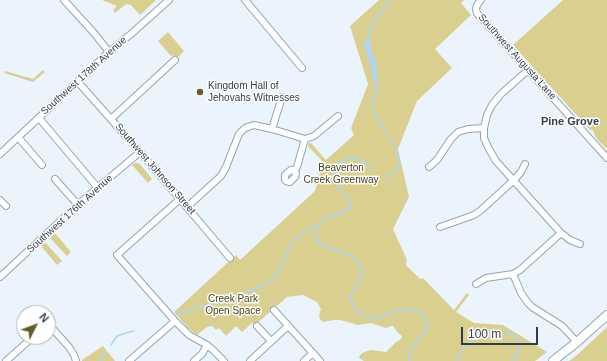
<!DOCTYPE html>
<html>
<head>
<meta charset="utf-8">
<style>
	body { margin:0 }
	#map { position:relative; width:607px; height:361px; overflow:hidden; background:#ebf4fc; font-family:Arial,sans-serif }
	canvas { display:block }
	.north { position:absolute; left:16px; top:305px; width:40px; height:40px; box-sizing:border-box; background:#fff; border:1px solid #aeb1b4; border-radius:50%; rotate:48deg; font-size:11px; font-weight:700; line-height:16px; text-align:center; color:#343c44 }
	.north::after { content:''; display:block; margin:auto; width:14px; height:18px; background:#645c29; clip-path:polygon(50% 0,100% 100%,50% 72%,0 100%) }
	.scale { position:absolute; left:461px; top:327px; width:77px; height:18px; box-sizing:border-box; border:2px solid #343c44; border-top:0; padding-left:5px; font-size:12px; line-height:14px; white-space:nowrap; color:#343c44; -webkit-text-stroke:3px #fff; paint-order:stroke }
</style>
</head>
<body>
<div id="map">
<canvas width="607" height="361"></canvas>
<div class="north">N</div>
<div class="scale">100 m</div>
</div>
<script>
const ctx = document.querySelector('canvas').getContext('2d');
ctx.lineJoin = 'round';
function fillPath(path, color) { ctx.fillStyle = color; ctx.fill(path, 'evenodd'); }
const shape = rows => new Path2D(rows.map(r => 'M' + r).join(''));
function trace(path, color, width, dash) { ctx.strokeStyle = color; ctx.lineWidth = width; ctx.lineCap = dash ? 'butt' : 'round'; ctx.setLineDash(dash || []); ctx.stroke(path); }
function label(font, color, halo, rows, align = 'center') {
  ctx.font = font + ' Arial,sans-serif'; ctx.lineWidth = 3; ctx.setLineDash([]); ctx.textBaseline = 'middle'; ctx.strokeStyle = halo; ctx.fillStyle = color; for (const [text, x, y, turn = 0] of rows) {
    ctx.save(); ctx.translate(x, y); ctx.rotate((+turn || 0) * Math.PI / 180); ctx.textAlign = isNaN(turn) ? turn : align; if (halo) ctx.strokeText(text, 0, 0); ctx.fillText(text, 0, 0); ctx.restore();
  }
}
fillPath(shape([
	[102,0,156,0,140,15,131,5,126,4,115,13,113,10,117,6],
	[379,0,464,0,461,3,471,15,435,49,452,68,417,101,398,149,409,197,393,229,407,260,406,265,420,279,423,278,454,310,467,293,469,295,456,312,474,323,503,325,547,352,535,361,364,361,359,358,360,355,364,352,371,350,386,352,396,342,401,339,402,337,401,335,398,333,393,326,391,326,386,328,371,323,358,325,340,320,334,320,323,322,320,319,319,315,321,309,317,302,303,295,287,297,255,325,252,323,242,332,236,326,226,336,219,328,216,330,212,326,207,327,197,335,188,328,174,312,236,255,240,260,315,191,323,162,308,146,309,143,311,143,326,160,354,135,351,128,368,84,350,26],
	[563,0,607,0,607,149,596,138,593,131,589,129,513,45],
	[168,32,184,51,176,59,172,55,171,56,158,41],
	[43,70,45,72,33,82,4,73,5,71,33,79],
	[135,163,137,163,140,164,152,179,148,183,132,165],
	[55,233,71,252,67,256,50,238],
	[45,242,62,261,57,265,41,246],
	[607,327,607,361,569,361,576,356],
	[103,346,115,361,82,361,82,360]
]), '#d9d090');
fillPath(shape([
	[365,39,370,41,372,55,375,59,377,80,377,87,374,83,372,71,365,45]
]), '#abd5fc');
trace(shape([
	[368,41,370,30,378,16,391,0],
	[373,108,372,101,377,87,376,85],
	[374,112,375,115,386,133],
	[371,167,363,162,354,158,347,159,339,163,333,170,333,177,339,187,349,199,351,204,350,207,349,209,322,220,317,226,316,233,317,240,320,244,325,246,342,252,353,257,357,261,361,266,362,274,352,293,351,298,352,303,354,307,360,314,370,317,375,318,402,310,414,310,420,313,426,319,428,328,412,347,409,357,409,361],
	[385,176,390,176,397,171,399,168,400,163,397,151,390,138],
	[177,314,195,308,233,299,274,279,293,241,307,229,316,226],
	[111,345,117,336,126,333,134,331],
	[99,361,106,352],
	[455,361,463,349,470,342,477,336,492,331,505,332,509,333,514,336,517,340,519,346,518,353,514,359,511,361]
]), '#abd5fc', 1.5);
const minor = shape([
	[64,0,94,33,109,52],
	[245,0,302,68],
	[481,0,477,5,476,9,477,13,607,158],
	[528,70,501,94,492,105,487,115,484,128,484,138,489,149,496,161,561,233,570,240,580,244],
	[78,82,140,152,230,258],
	[282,97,272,129,305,139,314,136,338,116],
	[39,118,98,188],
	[111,119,175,60],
	[18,137,42,165],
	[0,154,109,52,131,34,169,0],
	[429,167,437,160,451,139,458,132,468,129,484,128],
	[291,170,293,170,296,173,295,177,290,182,286,181,285,180,285,175,287,173,291,170],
	[294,171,297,167,305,139],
	[55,179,78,205],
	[180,199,117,255,175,321,189,335,207,345,213,350,224,361],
	[0,200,6,206],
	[187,207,221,176,226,167,239,134,245,128,254,125,272,129],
	[440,227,474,215,480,211,514,180,521,172,525,164],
	[513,274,521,293,528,303,532,307,562,326,577,342],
	[0,277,81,202,140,152],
	[476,284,486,278,513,274,520,270,561,233],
	[274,310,320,361],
	[48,326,51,327,69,347,74,355,76,361],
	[257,326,271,341],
	[6,361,33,337],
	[129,361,175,321],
	[194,361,202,354,207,345],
	[250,361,288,326],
	[304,361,313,353]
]);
const major = shape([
	[553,361,577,342,607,315]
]);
trace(minor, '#91a5b8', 8);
trace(major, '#91a5b8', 10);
trace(minor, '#fff', 6);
trace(major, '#fff', 8);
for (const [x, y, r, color] of [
	[200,92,4,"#645c29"]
]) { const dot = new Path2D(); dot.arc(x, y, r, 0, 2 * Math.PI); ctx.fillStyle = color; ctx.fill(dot); trace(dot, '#fff', 1.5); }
label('10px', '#343c44', '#fff', [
	["Southwest Augusta Lane",517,57,48],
	["Southwest 178th Avenue",84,76,-42],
	["Southwest Johnson Street",155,169,49],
	["Southwest 176th Avenue",70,214,-42]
]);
label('10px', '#343c44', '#fff', [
	["Kingdom Hall of",208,86],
	["Jehovahs Witnesses",208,98]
], 'left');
label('10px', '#453f16', '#fff', [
	["Beaverton",341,168],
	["Creek Greenway",341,180],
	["Creek Park",233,299],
	["Open Space",233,311]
]);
label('bold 11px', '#343c44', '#fff', [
	["Pine Grove",570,122]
]);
</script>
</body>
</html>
